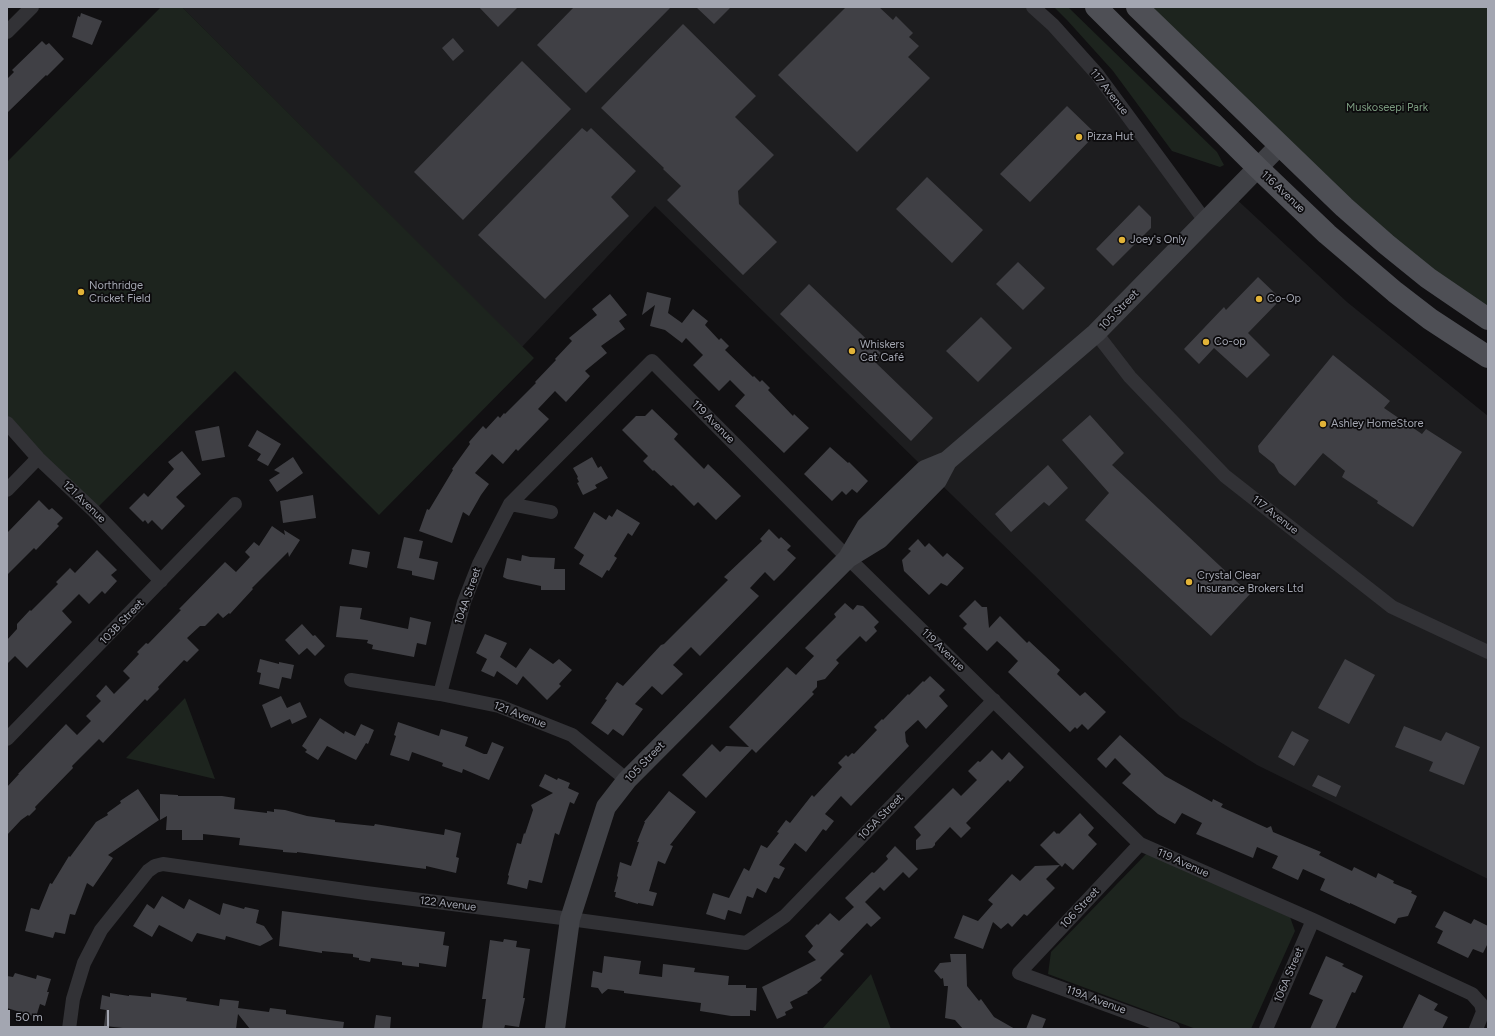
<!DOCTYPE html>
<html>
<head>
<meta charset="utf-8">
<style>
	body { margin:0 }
	#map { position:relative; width:1495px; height:1036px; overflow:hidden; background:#111012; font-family:Figtree,sans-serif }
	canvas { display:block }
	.frame { position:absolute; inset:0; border:8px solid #a3a6b1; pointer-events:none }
	.scale { position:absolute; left:8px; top:1010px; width:101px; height:18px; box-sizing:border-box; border:2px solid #a3a6b1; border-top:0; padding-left:5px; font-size:12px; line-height:14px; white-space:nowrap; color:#a3a6b1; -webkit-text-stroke:3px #0c0b0d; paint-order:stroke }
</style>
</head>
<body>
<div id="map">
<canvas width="1495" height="1036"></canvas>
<div class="frame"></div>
<div class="scale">50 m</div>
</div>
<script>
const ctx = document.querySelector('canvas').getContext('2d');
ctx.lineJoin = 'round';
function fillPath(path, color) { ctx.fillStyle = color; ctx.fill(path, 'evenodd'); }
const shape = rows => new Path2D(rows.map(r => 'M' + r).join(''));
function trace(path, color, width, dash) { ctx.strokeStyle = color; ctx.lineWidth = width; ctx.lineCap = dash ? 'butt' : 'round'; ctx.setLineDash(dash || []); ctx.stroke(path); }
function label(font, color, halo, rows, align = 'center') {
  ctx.font = font + ' Figtree,sans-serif'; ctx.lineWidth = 3.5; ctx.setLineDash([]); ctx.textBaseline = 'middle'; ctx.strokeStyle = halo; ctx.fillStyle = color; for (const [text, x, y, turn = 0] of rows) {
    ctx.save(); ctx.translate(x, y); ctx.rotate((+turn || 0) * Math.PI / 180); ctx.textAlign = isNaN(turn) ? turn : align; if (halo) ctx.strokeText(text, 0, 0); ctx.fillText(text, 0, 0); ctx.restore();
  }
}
fillPath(shape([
	[182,7,1033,7,1053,25,1206,221,1232,195,1347,302,1488,416,1488,879,1257,765,1180,717,655,206,522,347]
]), '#1d1d1f');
fillPath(shape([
	[161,7,182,7,534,358,379,515,235,371,94,511,7,423,7,162],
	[1054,7,1068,7,1217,152,1224,165,1220,167,1172,151,1113,71,1067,20],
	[1145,7,1488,7,1488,319,1428,278],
	[185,698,215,779,126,758],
	[1148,852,1290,917,1295,931,1251,1029,1196,1029,1048,974,1051,952],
	[871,974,891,1029,822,1029]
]), '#1d241e');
fillPath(shape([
	[479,7,518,7,498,27],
	[574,7,671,7,586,93,537,45],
	[696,7,731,7,714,24],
	[846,7,879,7,893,20,896,16,913,33,909,37,919,46,908,57,930,78,857,152,778,75],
	[81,13,102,21,92,45,72,37,78,16,80,17],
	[683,24,756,96,735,117,774,155,738,191,739,204,777,242,743,275,667,200,681,186,663,169,664,168,601,108],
	[453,38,464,51,453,61,442,48],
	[42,41,46,45,49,43,64,59,47,76,46,75,7,113,7,79,14,72,12,70],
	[522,61,571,109,463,220,414,172],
	[1067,106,1096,134,1030,202,1000,174],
	[582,128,587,132,591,128,636,171,611,197,629,216,545,299,478,235],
	[927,177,983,230,952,263,896,209],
	[1139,205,1151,217,1151,228,1113,266,1096,249],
	[1018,262,1045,288,1023,310,996,284],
	[1258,277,1281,299,1248,333,1270,355,1247,378,1214,348,1199,364,1184,349,1224,307,1226,310],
	[809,284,882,354,875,362,933,418,911,441,780,314],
	[647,292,671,298,668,313,682,323,693,309,708,321,705,325,719,340,721,338,729,346,725,350,753,377,754,376,760,382,762,380,770,388,768,390,793,416,794,414,809,428,784,453,735,406,745,395,730,380,719,391,693,365,703,355,686,338,682,343,665,330,650,326,655,305,642,315],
	[610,294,627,315,619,321,625,329,601,346,607,353,585,371,590,376,566,402,555,391,538,409,549,419,518,451,516,449,503,464,492,454,475,473,489,484,481,495,469,516,463,512,452,543,419,531,427,509,429,510,453,470,452,469,470,444,469,442,483,426,486,429,498,416,500,418,504,413,505,414,536,383,535,382,556,360,555,359,572,341,569,338,597,315,592,309],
	[981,317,1012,348,978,382,946,351],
	[1333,355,1390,401,1384,408,1422,434,1426,429,1462,452,1413,527,1377,503,1378,501,1342,477,1345,471,1323,453,1295,486,1279,473,1274,464,1259,452,1258,446],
	[652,409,678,434,674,439,704,469,708,464,741,496,716,520,698,502,694,506,673,485,671,486,654,470,653,471,643,461,648,456,622,430,636,416,645,416],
	[1090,415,1124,453,1112,465,1250,594,1211,636,1085,520,1109,493,1062,440],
	[219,426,225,457,202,461,195,431],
	[257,430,281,444,268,466,257,460,261,454,248,446],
	[830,447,848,463,849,462,868,481,857,493,852,489,846,495,842,491,832,501,804,474],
	[182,451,201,474,176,497,185,506,162,530,152,520,148,524,145,520,143,522,129,508,144,493,148,497,174,469,168,462],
	[293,457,303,473,277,492,269,480,280,473,274,470],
	[592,457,598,468,601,466,608,478,595,485,597,488,583,495,577,483,579,482,577,478,578,477,573,468],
	[1048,465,1068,488,1049,506,1044,502,1011,532,995,514],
	[313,495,316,518,283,523,280,501],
	[39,500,49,510,52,508,63,518,57,524,59,526,36,550,34,548,7,575,7,533],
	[617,509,640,523,632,536,628,533,614,556,617,558,609,571,607,570,602,578,579,564,584,555,574,548,594,512,606,520,609,515,612,517],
	[272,526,285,535,284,530,300,540,289,557,288,552,252,588,253,589,230,614,229,613,223,618,218,613,205,626,200,626,187,638,199,650,187,662,184,660,158,687,159,689,147,701,145,699,103,743,99,739,72,766,73,768,35,807,36,809,29,816,28,815,21,820,7,835,7,787,19,774,18,774,66,724,77,735,91,721,86,716,101,701,96,696,106,685,114,694,130,678,123,671,139,654,137,652,146,643,148,644,181,610,179,609,225,562,236,572,250,557,245,552,254,542,259,546],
	[769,529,779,539,781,537,791,546,787,550,796,558,784,571,774,581,765,572,750,588,759,596,700,656,691,647,673,665,683,674,662,695,652,686,635,704,643,709,623,736,613,729,608,735,591,723,607,700,605,699,617,682,623,686,661,645,664,644,728,580,724,577,762,541,760,539],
	[404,537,423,541,419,558,438,562,434,580,412,575,412,571,397,568],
	[918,539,925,547,929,543,943,557,947,553,964,568,947,586,941,583,929,595,904,571,902,560,911,551,908,549],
	[352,549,370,552,367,568,349,564],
	[97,550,117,570,111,575,117,581,105,594,102,591,89,604,79,594,62,611,72,622,27,668,15,656,7,664,7,640,17,629,17,624,30,610,31,611,58,584,56,582,70,568,75,573],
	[522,555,530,557,555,558,554,569,565,569,565,590,541,590,541,586,507,579,503,577,507,558,521,561],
	[975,600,982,607,987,607,989,628,1000,616,1027,643,1029,641,1060,670,1057,674,1080,696,1085,692,1106,712,1088,730,1082,724,1077,729,1075,727,1070,732,1008,672,1018,661,1010,653,997,641,987,651,963,628,967,624,959,616],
	[845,603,853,610,857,605,863,606,879,622,874,627,877,631,866,642,860,636,836,660,839,663,825,679,817,681,817,687,812,692,814,694,756,753,752,749,706,798,682,775,712,744,720,752,726,746,749,747,729,727,787,667,796,675,814,656,805,648,836,617,834,614],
	[340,606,362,608,360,619,408,629,410,617,431,622,426,645,417,643,414,657,372,649,373,645,367,643,368,640,336,637],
	[302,624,313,636,315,635,325,646,315,656,307,648,299,655,285,640],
	[485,634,507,643,500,657,516,668,530,648,553,664,559,659,572,670,559,684,561,686,547,700,523,676,517,685,497,671,494,677,481,671,487,659,476,653],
	[260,659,279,664,279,662,294,665,291,679,282,677,279,689,259,684,261,673,257,672],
	[1345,659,1375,675,1349,724,1318,708],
	[930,676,945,690,939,696,948,706,926,729,918,720,905,732,906,742,909,746,851,806,841,796,825,814,834,821,826,831,823,829,806,852,795,843,779,865,785,868,779,879,774,877,766,893,757,888,753,898,747,896,741,914,728,910,725,920,706,914,713,893,729,898,744,868,749,871,761,845,767,848,779,833,777,832,786,820,790,823,812,795,814,797,842,767,838,763,846,755,848,757,852,753,854,754,877,730,874,727,882,719,883,720,908,694,909,695,923,681,924,682],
	[281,696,287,708,300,702,307,717,292,724,290,719,271,728,262,705],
	[320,718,344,734,345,731,355,736,361,724,374,730,368,744,366,743,356,760,327,746,318,760,305,752,307,750,302,746],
	[398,722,439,736,441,729,468,737,465,746,484,754,487,754,492,742,504,747,489,780,463,769,462,773,442,766,443,763,412,752,409,761,390,755,396,736,394,735],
	[1404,726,1441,741,1446,732,1480,747,1464,785,1429,771,1433,762,1395,747],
	[1292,731,1309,740,1294,766,1278,757],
	[1120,735,1165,776,1212,802,1213,799,1223,804,1221,807,1267,828,1271,826,1273,832,1321,852,1319,855,1352,871,1354,867,1376,878,1378,873,1394,881,1393,883,1412,891,1411,893,1417,896,1408,916,1398,918,1395,924,1350,903,1350,904,1320,890,1325,879,1303,869,1298,880,1272,868,1278,856,1257,847,1253,858,1196,834,1202,823,1182,813,1175,824,1158,814,1122,783,1131,774,1115,758,1106,768,1097,759],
	[992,750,1002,760,1009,752,1024,767,1010,782,1008,780,966,823,971,828,961,838,950,827,935,843,935,845,932,848,916,850,916,840,921,835,914,827,953,788,961,796,977,780,968,771,978,761,980,762],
	[545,774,557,780,558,778,570,783,568,788,579,793,574,804,570,802,559,835,555,833,542,883,529,880,527,889,507,884,509,876,508,875,517,843,521,844,524,833,525,834,533,810,531,805,553,793,539,786],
	[1318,775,1341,786,1336,797,1312,786],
	[138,789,159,820,108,855,113,858,93,887,87,883,75,915,70,914,65,934,55,932,53,938,25,931,31,908,39,910,50,883,52,884,69,856,70,857,96,822,108,815,107,813,121,803,120,801],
	[669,791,696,812,670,845,673,846,665,864,658,861,649,891,657,893,653,906,638,903,638,904,615,897,616,892,614,892,618,877,617,876,620,862,631,866,639,842,637,842,645,822,644,822],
	[160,794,178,795,178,796,222,796,235,798,234,809,267,813,267,811,274,812,274,809,285,810,307,816,335,820,335,822,374,826,375,824,444,835,445,829,461,833,456,857,459,858,456,873,426,866,426,869,297,852,297,853,283,852,283,850,239,845,240,838,203,834,203,840,182,840,182,830,166,830,167,816,160,820],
	[1080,813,1094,828,1088,835,1097,844,1073,870,1065,863,1062,867,1060,865,1046,879,1055,888,1027,916,1024,914,1012,927,1008,923,1001,929,993,922,983,949,954,938,963,915,978,921,993,904,988,900,1012,874,1020,881,1035,866,1060,865,1040,845,1054,831,1057,834,1058,833,1059,834],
	[895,846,918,869,909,878,903,872,884,891,880,887,865,902,881,918,871,927,867,923,840,951,844,954,820,978,822,980,807,992,808,993,790,1002,793,1008,785,1012,786,1015,777,1019,762,987,816,960,808,952,813,946,805,936,817,924,818,925,830,913,839,921,854,907,845,898,872,872,874,873,888,859,886,856],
	[162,896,184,909,189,899,220,915,223,903,244,909,245,907,259,910,256,923,264,926,273,939,260,946,226,936,225,940,197,933,192,942,159,925,152,937,133,926,147,904,154,909],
	[282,911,445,932,443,945,449,946,446,967,419,963,419,967,402,965,402,962,371,958,370,962,359,960,359,958,353,957,353,954,322,951,322,953,279,946],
	[1444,911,1471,924,1474,919,1488,926,1488,943,1483,953,1473,949,1468,958,1437,943,1443,931,1435,927],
	[504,939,517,941,516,947,530,949,523,998,525,998,519,1027,505,1025,504,1029,482,1029,486,999,482,999,490,940,503,942],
	[950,954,966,954,967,986,979,1001,981,999,994,1017,1015,1029,963,1029,955,1020,945,1018,948,986,944,986,943,978,941,979,934,971,940,963,951,962],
	[604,956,641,961,639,974,662,977,663,964,695,968,694,972,729,976,728,985,746,985,746,988,757,988,756,1011,750,1010,750,1016,731,1016,700,1011,701,1003,624,993,624,991,608,989,602,994,598,988,591,987,593,971,602,973],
	[1326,956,1344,964,1342,966,1363,976,1355,993,1352,992,1335,1029,1310,1029,1323,1000,1309,994],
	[15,973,36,979,37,975,51,979,47,992,49,992,45,1006,40,1004,36,1017,7,1008,7,976,13,977],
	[110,993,129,996,129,995,151,997,151,993,187,998,186,1001,219,1006,220,999,239,1001,238,1008,269,1012,270,1008,286,1010,286,1014,344,1022,343,1029,250,1029,238,1014,236,1029,132,1029,104,1026,106,1010,100,1009,102,995,110,997],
	[1419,994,1438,1004,1434,1010,1448,1017,1442,1029,1402,1029],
	[1032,1014,1046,1019,1042,1029,1026,1029],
	[376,1015,391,1017,390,1029,374,1029]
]), '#404045');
trace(shape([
	[1033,7,1053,25,1097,74,1206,222],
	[7,32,32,7],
	[1096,333,1130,377,1225,476,1392,607,1488,652],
	[7,423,38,458,94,511,161,581],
	[7,490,38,458],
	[510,504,551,512],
	[351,680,440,694,499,706,572,735,627,780],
	[440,694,464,602,479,564,510,504,652,361,848,558,1140,844,1313,920,1472,994,1481,1004,1483,1012,1476,1029],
	[7,739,235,504],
	[1140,844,1019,973,1173,1029],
	[69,1029,73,999,84,963,101,930,148,871,155,866,163,864,366,893,570,919,746,943,785,916,994,700],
	[1266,1029,1313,920]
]), '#323236', 14);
trace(shape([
	[849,556,866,527,925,470,947,461,1096,333,1280,145],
	[555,1029,570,919,606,807,627,780,848,558,879,539,937,480,947,461]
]), '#404146', 20);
trace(shape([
	[1096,7,1258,168,1327,234,1395,292,1430,319,1488,357],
	[1137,7,1344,207,1386,244,1428,278,1488,319]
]), '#4e4f55', 22);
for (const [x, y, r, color] of [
	[1079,137,4,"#e2b338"],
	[1122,240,4,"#e2b338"],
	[81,292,4,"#e2b338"],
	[1259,299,4,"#e2b338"],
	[1206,342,4,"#e2b338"],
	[852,351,4,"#e2b338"],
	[1323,424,4,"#e2b338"],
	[1189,582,4,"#e2b338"]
]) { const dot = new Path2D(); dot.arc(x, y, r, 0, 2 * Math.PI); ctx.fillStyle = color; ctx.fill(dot); trace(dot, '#0c0b0d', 1.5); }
label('11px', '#a3a6b1', '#0c0b0d', [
	["117 Avenue",1109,92,52],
	["116 Avenue",1283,192,43],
	["105 Street",1119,310,-46],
	["119 Avenue",713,422,45],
	["121 Avenue",84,502,44],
	["117 Avenue",1275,515,38],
	["104A Street",468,596,-71],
	["103B Street",122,622,-46],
	["119 Avenue",943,650,44],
	["121 Avenue",520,715,21],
	["105 Street",645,762,-46],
	["105A Street",881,817,-46],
	["119 Avenue",1183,863,24],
	["122 Avenue",448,904,7],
	["106 Street",1080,908,-47],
	["106A Street",1289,975,-67],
	["119A Avenue",1096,1000,20]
]);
label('11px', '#7b9b7f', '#0c0b0d', [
	["Muskoseepi Park",1387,108]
]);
label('11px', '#a3a6b1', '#0c0b0d', [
	["Pizza Hut",1087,137],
	["Joey's Only",1130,240],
	["Northridge",89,286],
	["Cricket Field",89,299],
	["Co-Op",1267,299],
	["Co-op",1214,342],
	["Whiskers",860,345],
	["Cat Café",860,358],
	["Ashley HomeStore",1331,424],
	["Crystal Clear",1197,576],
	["Insurance Brokers Ltd",1197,589]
], 'left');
</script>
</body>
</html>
